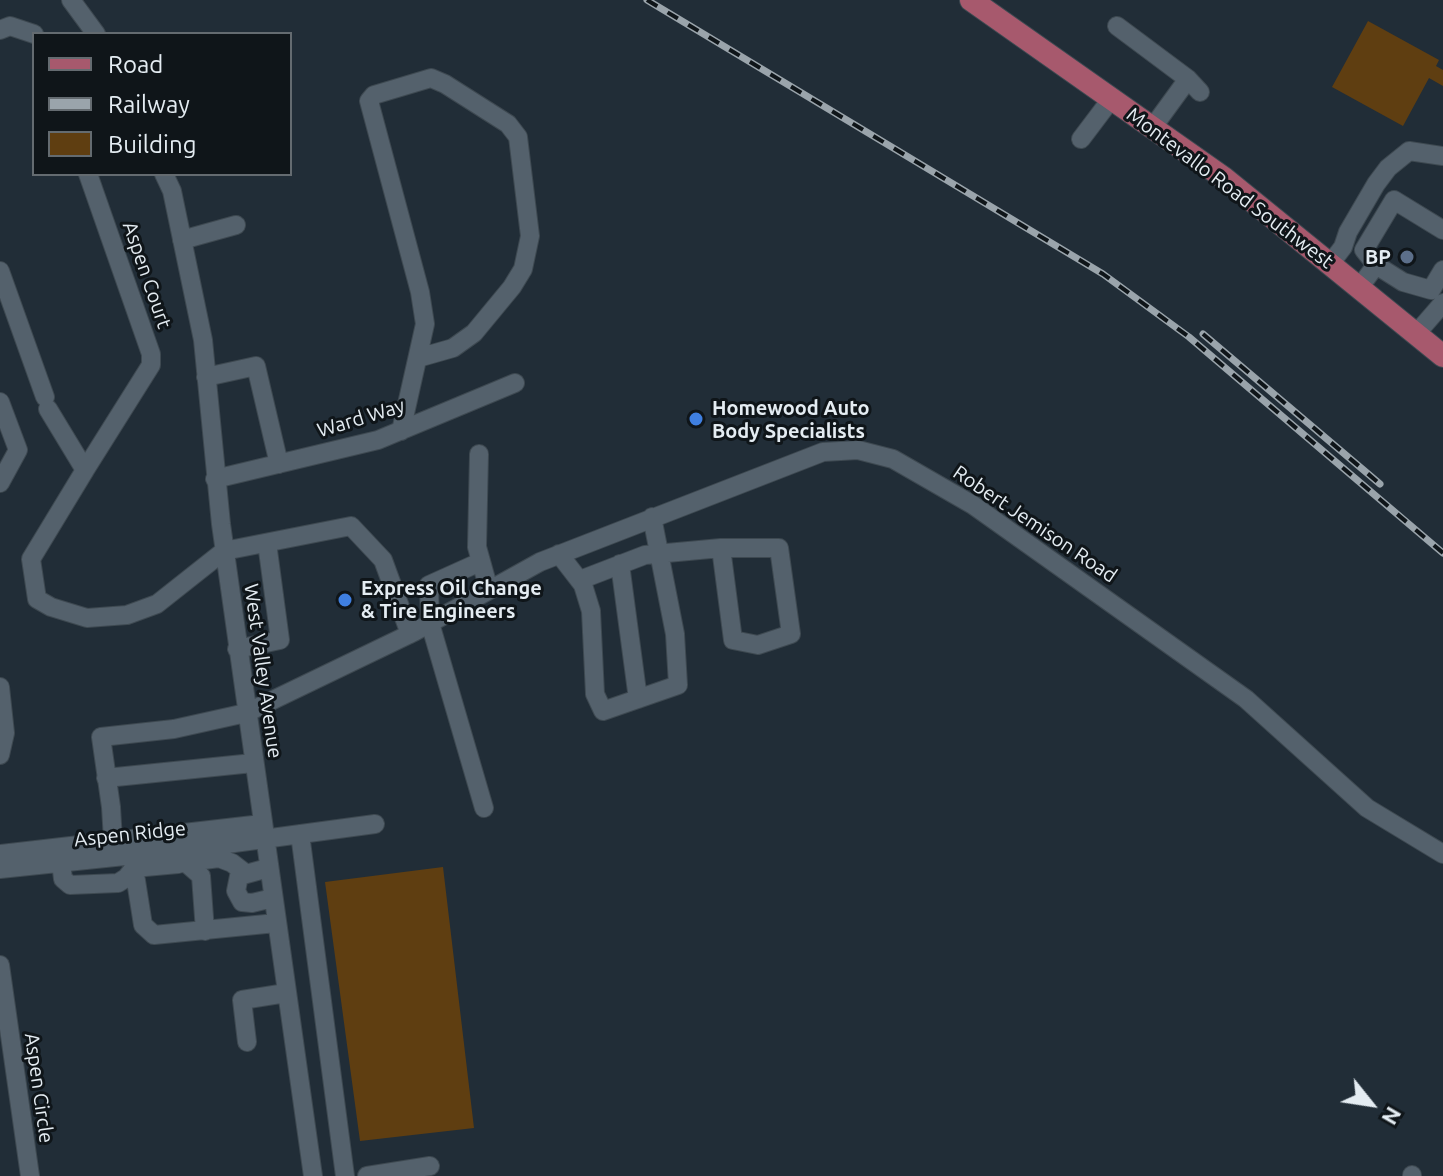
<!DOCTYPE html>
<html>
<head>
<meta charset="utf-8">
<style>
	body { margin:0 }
	#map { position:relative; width:1443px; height:1176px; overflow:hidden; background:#212d37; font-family:Ubuntu,sans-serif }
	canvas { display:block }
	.legend { position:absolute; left:32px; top:32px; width:260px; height:144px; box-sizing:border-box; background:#0f1519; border:2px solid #646b70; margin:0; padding:10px 14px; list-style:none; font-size:24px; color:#e4ecf2 }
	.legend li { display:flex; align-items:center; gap:16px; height:40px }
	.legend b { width:40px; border:2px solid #646b70 }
	.north { position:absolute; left:1331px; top:1064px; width:80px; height:80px; -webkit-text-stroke:6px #0f1519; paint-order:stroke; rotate:120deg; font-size:22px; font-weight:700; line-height:32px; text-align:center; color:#e4ecf2 }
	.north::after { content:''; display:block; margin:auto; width:28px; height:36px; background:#e4ecf2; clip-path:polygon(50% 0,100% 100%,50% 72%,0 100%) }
</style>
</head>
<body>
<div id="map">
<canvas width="1443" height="1176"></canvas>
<ul class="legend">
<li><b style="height:10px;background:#a7596d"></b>Road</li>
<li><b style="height:10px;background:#9aa4ab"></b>Railway</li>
<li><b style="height:22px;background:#5f3e11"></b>Building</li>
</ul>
<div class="north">N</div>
</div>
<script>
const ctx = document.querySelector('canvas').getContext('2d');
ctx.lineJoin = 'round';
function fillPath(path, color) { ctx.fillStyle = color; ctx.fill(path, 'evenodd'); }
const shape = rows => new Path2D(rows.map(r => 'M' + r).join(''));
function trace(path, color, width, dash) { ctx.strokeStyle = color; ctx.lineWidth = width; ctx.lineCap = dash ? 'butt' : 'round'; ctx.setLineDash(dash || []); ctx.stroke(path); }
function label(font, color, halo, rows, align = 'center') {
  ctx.font = font + ' Ubuntu,sans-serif'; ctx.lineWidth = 6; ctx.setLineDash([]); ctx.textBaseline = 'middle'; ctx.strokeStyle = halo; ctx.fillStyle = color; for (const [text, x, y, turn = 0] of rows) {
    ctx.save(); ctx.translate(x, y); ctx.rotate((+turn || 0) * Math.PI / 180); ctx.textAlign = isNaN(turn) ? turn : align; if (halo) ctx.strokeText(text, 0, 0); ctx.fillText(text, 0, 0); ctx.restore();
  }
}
fillPath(shape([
	[1368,21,1439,60,1436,66,1443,70,1443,86,1429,78,1403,126,1332,87],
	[443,867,474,1128,360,1141,325,882]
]), '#5f3e11');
const minor = shape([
	[71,0,96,34],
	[1117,26,1188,79,1200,92],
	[0,30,10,26,34,34],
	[1153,127,1188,79],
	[1081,139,1112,98],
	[164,174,172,191,203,340,221,524,313,1176],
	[182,240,236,225],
	[1330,264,1343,247,1348,232,1376,184,1388,168,1409,151,1443,156],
	[1376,265,1403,282,1431,290,1443,270],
	[0,271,45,397],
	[1359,288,1376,265,1364,250,1394,200,1443,230],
	[1416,334,1443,303],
	[206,377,256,366,279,464],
	[0,402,18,450,0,483],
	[48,409,85,470,31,559,37,599,51,607,87,618,127,615,157,604,224,551,351,526,383,560,410,634],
	[401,431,425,324,420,292,369,101,374,95,431,78,445,84,508,124,518,137,530,236,523,269,512,287,474,333,453,348,418,358],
	[479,454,477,547,489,590],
	[85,470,151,365,151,354,88,174],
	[215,479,378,440,515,383],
	[559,554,583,585,591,611,595,694,603,711,678,685,675,634,652,517],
	[480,562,429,585,430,623,484,808],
	[620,564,638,699],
	[580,580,645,555,721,548,733,640,758,645,791,634,779,548,721,548],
	[237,649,280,640,267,543],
	[0,687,5,733,0,755],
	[106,778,253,763],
	[300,834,345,1176],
	[0,854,262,824],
	[60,854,63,879,70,885,118,883,126,878,134,868],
	[114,857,111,807,101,737,174,729,246,713,414,632,540,562,823,452,858,450,893,459,973,505,1246,699,1367,808,1443,854],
	[133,859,134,868,178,864,185,862,182,850],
	[196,861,219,858,232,863,245,873],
	[185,862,201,876,205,931],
	[134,868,143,925,154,935,276,923],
	[268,868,239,876,236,891,242,902,252,903,273,898],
	[0,869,182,850,375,824],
	[0,965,30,1176],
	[247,1042,242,1000,286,993],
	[367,1176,430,1166],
	[1412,1176,1412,1175]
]);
const major = shape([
	[971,0,1224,178,1443,356]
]);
trace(minor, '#3e4951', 20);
trace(major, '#3e4951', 24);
trace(minor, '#54616c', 18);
trace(major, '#a7596d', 22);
const rail = shape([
	[647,0,1103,274,1189,337,1443,553],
	[1203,334,1380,484]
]);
trace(rail, '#9aa4ab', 7);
trace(rail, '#0f1519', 4, [12]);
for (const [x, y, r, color] of [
	[1407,257,8,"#5c6f8a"],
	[696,419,8,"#3f7fe0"],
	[345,600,8,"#3f7fe0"]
]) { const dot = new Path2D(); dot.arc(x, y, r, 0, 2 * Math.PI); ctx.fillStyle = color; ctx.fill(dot); trace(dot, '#0f1519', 3); }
label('20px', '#e4ecf2', '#0f1519', [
	["Montevallo Road Southwest",1230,188,37],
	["Aspen Court",147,275,71],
	["Ward Way",361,418,-17],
	["Robert Jemison Road",1035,524,34],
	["West Valley Avenue",263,671,82],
	["Aspen Ridge",130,834,-6],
	["Aspen Circle",39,1088,82]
]);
label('bold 20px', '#e4ecf2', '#0f1519', [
	["BP",1391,257,"right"],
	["Homewood Auto",712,408],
	["Body Specialists",712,431],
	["Express Oil Change",361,588],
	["& Tire Engineers",361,611]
], 'left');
</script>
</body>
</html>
